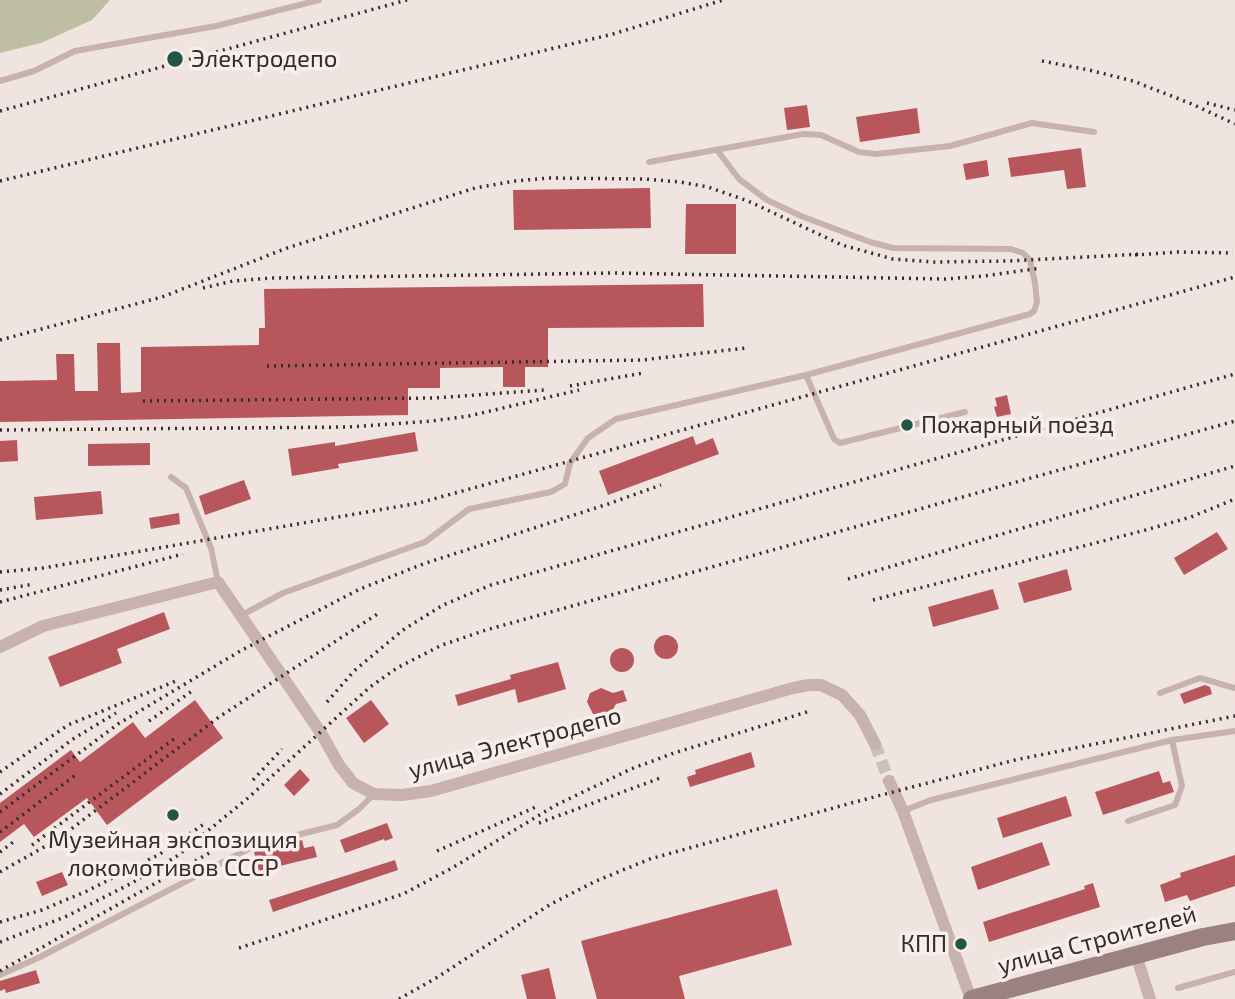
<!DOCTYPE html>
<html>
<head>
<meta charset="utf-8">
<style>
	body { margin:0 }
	canvas { display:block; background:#f0e4e0 }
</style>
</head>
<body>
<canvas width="1235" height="999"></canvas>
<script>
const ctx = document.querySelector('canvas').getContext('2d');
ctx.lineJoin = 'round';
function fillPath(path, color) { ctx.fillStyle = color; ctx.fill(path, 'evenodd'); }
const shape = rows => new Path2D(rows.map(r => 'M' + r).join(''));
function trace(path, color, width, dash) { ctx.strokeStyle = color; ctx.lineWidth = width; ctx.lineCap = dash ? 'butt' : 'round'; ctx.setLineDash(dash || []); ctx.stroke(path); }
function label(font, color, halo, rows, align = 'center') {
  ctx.font = font + ' "Exo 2",sans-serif'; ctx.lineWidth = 7; ctx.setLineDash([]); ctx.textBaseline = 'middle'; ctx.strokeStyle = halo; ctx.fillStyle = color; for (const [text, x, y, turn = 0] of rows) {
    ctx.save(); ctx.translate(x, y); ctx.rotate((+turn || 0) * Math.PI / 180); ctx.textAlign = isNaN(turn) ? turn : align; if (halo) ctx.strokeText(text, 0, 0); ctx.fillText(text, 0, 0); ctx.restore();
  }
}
fillPath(shape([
	[0,0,110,0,92,20,41,43,0,53]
]), '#bdbea2');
fillPath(shape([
	[807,105,810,127,787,130,784,108],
	[917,108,920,133,860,142,856,117],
	[1081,148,1086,187,1067,189,1064,170,1011,177,1008,158],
	[987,160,989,176,966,180,963,164],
	[650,188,651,228,514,230,513,190],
	[686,204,736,204,736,254,685,254],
	[703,284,704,327,548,328,548,367,525,367,525,387,503,387,503,367,440,368,440,388,408,388,408,415,0,422,0,381,57,380,56,354,74,354,75,391,98,391,97,343,120,343,121,393,141,392,141,347,259,345,259,328,265,328,264,289],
	[1007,395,1011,414,997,417,994,407,997,406,995,398],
	[415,432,418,451,338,464,339,468,292,476,288,449,335,442,335,446],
	[693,436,696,445,713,438,719,454,608,495,599,471],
	[17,440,18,461,0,462,0,441],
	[150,443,150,465,88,466,88,444],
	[244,480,251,499,205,515,199,496],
	[101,491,103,514,36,520,34,497],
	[179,513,180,524,151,529,149,518],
	[1217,532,1228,549,1184,575,1174,558],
	[1067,569,1072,590,1024,603,1018,583],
	[993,589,999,609,933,627,928,607],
	[164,612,170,629,117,649,122,663,60,687,48,657],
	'654 647a12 12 0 1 1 24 0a12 12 0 1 1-24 0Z',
	'610 660a12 12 0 1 1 24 0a12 12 0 1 1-24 0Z',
	[558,662,566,689,518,703,515,689,458,706,455,695,511,679,510,675],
	[1205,685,1210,687,1212,694,1184,704,1180,694],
	[601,688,613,693,623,690,627,701,616,704,611,713,602,717,593,714,587,702,590,693],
	[195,700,223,738,107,825,87,798,34,837,24,824,0,842,0,803,71,750,80,762,133,722,145,738],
	[371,700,389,724,364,743,346,718],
	[751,752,755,767,690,787,687,777,696,774,695,770],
	[300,769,310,780,294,796,284,785],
	[1159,771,1163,783,1170,781,1174,792,1103,815,1095,792],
	[1066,796,1072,816,1003,838,997,818],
	[387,823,393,838,385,841,384,839,345,853,340,840],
	[302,840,304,848,314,846,317,857,259,871,254,852],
	[1042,842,1050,865,978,890,971,867],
	[1235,855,1235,886,1190,901,1187,895,1165,902,1160,885,1181,877,1180,873],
	[395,860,398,870,273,912,269,900],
	[62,872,68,885,42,896,36,882],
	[1093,883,1100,907,989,942,983,922,1085,889,1084,886],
	[777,889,792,945,679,976,685,999,597,999,581,941],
	[549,968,556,999,527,999,521,975],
	[36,970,40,983,6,993,5,989,0,991,0,981]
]), '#b8575b');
trace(shape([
	[875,744,889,781]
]), '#cbbfbc', 12, [12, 6]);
trace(shape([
	[0,81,34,71,75,51,216,26,319,0],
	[649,162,803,134,821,135,859,152,876,154,950,146,1032,123,1094,132],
	[806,375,834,439,840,443,965,412],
	[171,477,186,488,211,548,218,582],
	[242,615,283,593,425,542,469,509,551,492,565,484,570,463,588,438,616,419,806,375,1030,314,1034,311,1037,302,1035,283,1030,260,1023,253,1011,249,893,248,870,242,801,216,767,200,739,179,717,150],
	[1160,693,1200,678,1235,688],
	[903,811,931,800,1172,740,1235,731],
	[1128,821,1175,805,1182,786,1172,740],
	[0,975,40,957,254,846,337,825,359,809,374,794],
	[1178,988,1235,972]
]), '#c7b2ad', 6);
trace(shape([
	[0,647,43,626,218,582,321,733,339,765,353,783,374,794,402,795,431,791,793,688,809,685,821,685,842,695,860,715,875,744],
	[889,781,903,811,971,999],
	[1136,955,1150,999]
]), '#c7b2ad', 12);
trace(shape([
	[972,999,1203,937,1235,931]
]), '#9b817f', 18);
trace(shape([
	[1042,61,1089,70,1133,81,1192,104,1235,124],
	[1207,103,1235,110],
	[0,111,407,0],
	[0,181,613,34,723,0],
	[1135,255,1178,252,1233,253],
	[203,288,233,281,272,278,614,273,945,279,984,276,1041,268],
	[0,340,162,297,287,248,475,188,515,181,549,178,645,179,680,182,708,187,748,201,842,245,893,259,934,262,1008,261,1143,254],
	[267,366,642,360,746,348],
	[570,386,643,373],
	[143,401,434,398,545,390],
	[0,430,349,427,432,421,469,416,579,390],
	[0,572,43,568,419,503,1235,277],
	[848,579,1235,466],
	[0,590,34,584],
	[873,600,1142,531,1191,517,1235,499],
	[0,602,183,554],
	[327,702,354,671,403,630,443,605,491,585,1235,374],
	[149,721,192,691],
	[0,772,68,725,176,681],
	[253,780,282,749],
	[0,794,73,739,116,713],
	[0,812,118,724,242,650,360,589,423,564,608,504,661,485],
	[539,823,663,777],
	[0,832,78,773],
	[32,845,178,736],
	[437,851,538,806],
	[0,852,16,840],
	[0,872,58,839,219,717,379,613],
	[0,922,42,910,87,891,160,854,204,824],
	[0,942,65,917,130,884,177,856,248,798,370,687,397,668,442,645,486,630,1235,421],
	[239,948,403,894,452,868,556,805,631,769,674,753,810,711],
	[0,971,211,852],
	[399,999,436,978,551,904,596,881,650,859,855,802,1015,760,1235,716]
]), '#372b2b', 3.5, [2, 5]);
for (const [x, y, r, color] of [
	[175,59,9,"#255449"],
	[907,425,7,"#255449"],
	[173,815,7,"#255449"],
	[961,944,7,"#255449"]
]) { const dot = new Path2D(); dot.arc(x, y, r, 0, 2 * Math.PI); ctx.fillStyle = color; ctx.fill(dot); trace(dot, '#f8efec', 2.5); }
label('24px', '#372b2b', '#f8efec', [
	["Электродепо",191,59],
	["Пожарный поезд",921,425],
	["Музейная экспозиция",173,840,"center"],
	["локомотивов СССР",173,868,"center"],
	["КПП",947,944,"right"]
], 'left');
label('24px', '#372b2b', '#f8efec', [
	["улица Электродепо",515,743,-15],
	["улица Строителей",1097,940,-15]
]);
</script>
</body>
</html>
